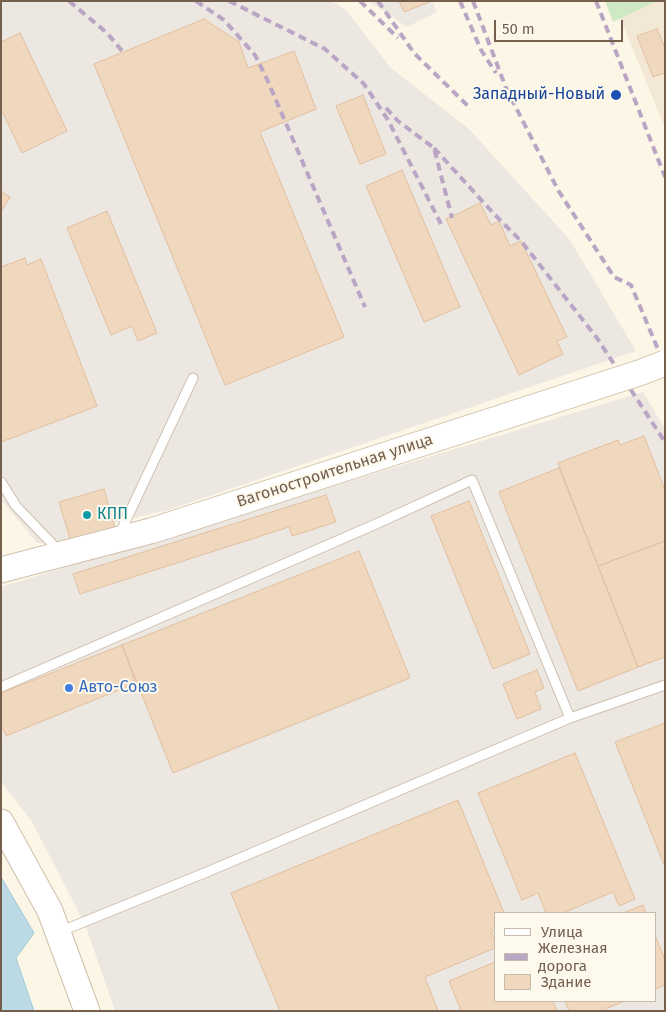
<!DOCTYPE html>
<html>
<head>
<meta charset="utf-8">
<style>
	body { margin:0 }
	#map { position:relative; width:666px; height:1012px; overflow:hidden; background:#fcf6e7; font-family:"Fira Sans",sans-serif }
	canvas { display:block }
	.frame { position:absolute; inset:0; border:2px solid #745e4c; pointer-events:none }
	.legend { position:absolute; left:494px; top:912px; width:162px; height:90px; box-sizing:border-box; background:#fef9ed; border:1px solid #c7bbad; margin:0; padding:6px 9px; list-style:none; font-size:15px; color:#745e4c }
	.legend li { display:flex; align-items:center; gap:10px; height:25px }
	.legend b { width:25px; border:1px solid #c7bbad }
	.scale { position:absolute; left:494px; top:20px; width:129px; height:22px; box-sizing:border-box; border:2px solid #745e4c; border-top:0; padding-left:6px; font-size:15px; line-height:18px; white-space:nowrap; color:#745e4c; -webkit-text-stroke:4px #fef9ed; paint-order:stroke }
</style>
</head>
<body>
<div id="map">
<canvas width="666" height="1012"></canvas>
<div class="frame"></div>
<ul class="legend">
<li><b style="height:6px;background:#fff"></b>Улица</li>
<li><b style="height:6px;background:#baa5c5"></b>Железная дорога</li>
<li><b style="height:14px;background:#f0d8bf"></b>Здание</li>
</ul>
<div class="scale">50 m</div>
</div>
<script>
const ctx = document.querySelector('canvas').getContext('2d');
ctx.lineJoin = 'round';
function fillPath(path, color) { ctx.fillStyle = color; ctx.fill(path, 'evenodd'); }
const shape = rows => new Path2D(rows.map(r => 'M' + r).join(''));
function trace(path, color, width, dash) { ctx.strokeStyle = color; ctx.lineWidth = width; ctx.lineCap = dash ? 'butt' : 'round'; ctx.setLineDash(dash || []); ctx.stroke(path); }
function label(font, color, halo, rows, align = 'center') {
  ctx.font = font + ' "Fira Sans",sans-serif'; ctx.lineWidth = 4; ctx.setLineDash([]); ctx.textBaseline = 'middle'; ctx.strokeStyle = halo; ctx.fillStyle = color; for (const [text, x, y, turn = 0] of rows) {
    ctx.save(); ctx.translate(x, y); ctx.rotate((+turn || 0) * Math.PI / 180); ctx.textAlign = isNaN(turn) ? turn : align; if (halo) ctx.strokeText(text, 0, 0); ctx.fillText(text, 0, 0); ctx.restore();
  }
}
fillPath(shape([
	[613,1,665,1,665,128]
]), '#f3e8d5');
fillPath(shape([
	[1,1,331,1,346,10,391,68,470,130,570,240,636,351,168,510,116,522,115,528,71,542,37,543,1,499],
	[369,1,432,1,437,12,407,27],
	[643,392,665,429,665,1011,115,1011,85,924,31,820,1,782,1,587],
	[495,913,655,913,655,1001,495,1001]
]), '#ece7e0');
fillPath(shape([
	[605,1,657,1,613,22]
]), '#d0e9c5');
const water = shape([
	[1,877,34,933,16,958,34,1011,1,1011,1,877]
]);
fillPath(water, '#bcdae5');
trace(water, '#a2c9d6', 1);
const building = shape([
	[399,1,432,1,404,12,399,1],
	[204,19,239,42,248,68,294,51,316,109,260,132,344,337,225,385,94,64,204,19],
	[657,29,665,48,665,73,653,77,637,36,657,29],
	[20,33,67,131,22,153,1,109,1,42,20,33],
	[363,95,386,154,360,164,336,106,363,95],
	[402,170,460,307,424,322,366,186,402,170],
	[1,191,10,197,1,212,1,191],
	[480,203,491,225,499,221,510,246,521,241,567,337,557,341,563,354,519,375,446,219,480,203],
	[107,211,157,333,138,341,132,326,111,335,67,228,107,211],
	[25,258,27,265,41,259,97,406,1,442,1,267,25,258],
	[644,436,665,490,665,541,598,566,558,463,618,440,620,445,644,436],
	[559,468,638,667,578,691,499,492,559,468],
	[104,489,115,528,71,542,59,502,104,489],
	[326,495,336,522,292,536,289,527,80,594,73,574,326,495],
	[469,501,530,654,493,669,431,516,469,501],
	[665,541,665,657,638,667,598,566,665,541],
	[359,551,410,678,173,773,122,645,359,551],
	[122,645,136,683,6,736,1,724,1,693,122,645],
	[537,670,544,688,535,692,541,709,517,719,503,684,537,670],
	[665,723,665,867,615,742,665,723],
	[575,753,635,899,619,906,613,892,563,913,546,913,538,893,522,900,478,793,575,753],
	[458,800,504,913,495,913,495,931,491,932,495,941,495,948,425,977,438,1011,280,1011,231,893,458,800],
	[643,905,646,913,623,913,643,905],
	[655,935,665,960,665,985,655,989,655,935],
	[495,962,495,1001,553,1001,557,1011,461,1011,449,981,495,962],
	[565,1001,625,1001,605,1009,606,1011,569,1011,565,1001]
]);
fillPath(building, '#f0d8bf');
trace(building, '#e2c0a0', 1);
const service = shape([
	[1,482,16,506,60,552],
	[119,535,193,378],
	[1,687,376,524,472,480,570,718],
	[59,932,207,872,570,718,665,685]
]);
const secondary = shape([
	[1,570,154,530],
	[1,822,50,911,87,1011]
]);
trace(service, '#cdbead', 11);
trace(secondary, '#d0bfaa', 27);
trace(service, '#fff', 9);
trace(secondary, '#fff', 25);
trace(shape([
	[69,1,107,33,123,52],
	[196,1,224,20,255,55,266,77,365,307],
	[229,1,325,49,364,84,388,120,441,224],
	[360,1,398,38],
	[378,1,414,53,471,109],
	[460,1,481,50,496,73],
	[473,1,506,88,558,190,614,277,631,285,665,366],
	[596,1,665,177],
	[386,108,398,121,434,148,452,218],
	[434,148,495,215,521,241,597,338,665,442]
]), '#baa5c5', 4, [8, 5]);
const secondaryBridge = shape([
	[154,530,642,372,665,363]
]);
trace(secondaryBridge, '#d0bfaa', 27, []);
trace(secondaryBridge, '#fff', 25);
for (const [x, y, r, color] of [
	[616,95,6,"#1a4fb4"],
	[87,515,5,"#0f9aa8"],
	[69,688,5,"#3f7fe0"]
]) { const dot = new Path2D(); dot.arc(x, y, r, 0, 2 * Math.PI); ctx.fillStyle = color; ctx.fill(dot); trace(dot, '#fef9ed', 2); }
label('16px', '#164399', '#fef9ed', [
	["Западный-Новый",605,95]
], 'right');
label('16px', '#745e4c', '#fef9ed', [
	["Вагоностроительная улица",335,471,-18]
]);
label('16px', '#0d838f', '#fef9ed', [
	["КПП",97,515]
], 'left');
label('16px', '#366cbe', '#fef9ed', [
	["Авто-Союз",79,688]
], 'left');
</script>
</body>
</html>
